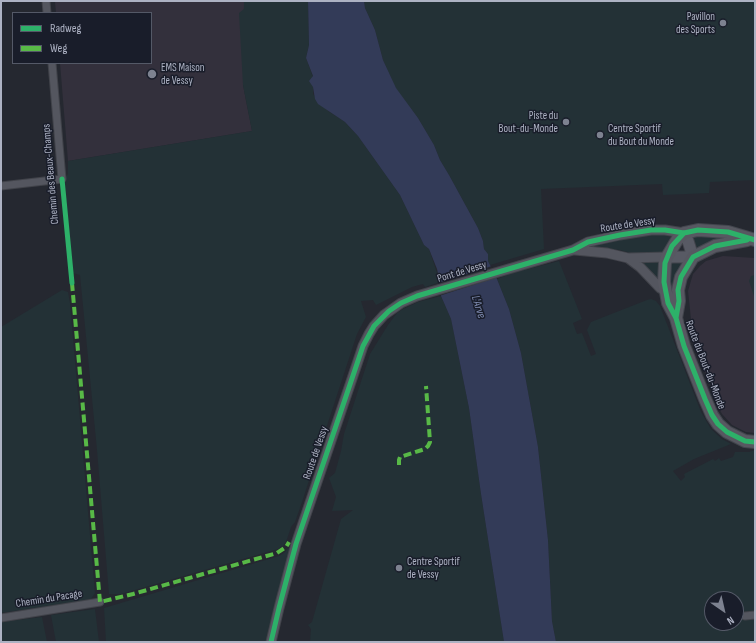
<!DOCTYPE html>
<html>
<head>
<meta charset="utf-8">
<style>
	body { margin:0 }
	#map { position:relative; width:756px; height:643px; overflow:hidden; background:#252830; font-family:"Sofia Sans Condensed",sans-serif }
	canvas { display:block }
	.frame { position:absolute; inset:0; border:2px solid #adb2c3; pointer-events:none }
	.legend { position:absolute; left:12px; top:12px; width:140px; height:52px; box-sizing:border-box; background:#191d2a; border:1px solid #545967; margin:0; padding:5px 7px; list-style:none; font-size:12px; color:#adb2c3 }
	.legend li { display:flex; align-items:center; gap:8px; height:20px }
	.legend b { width:20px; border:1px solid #545967 }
	.north { position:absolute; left:704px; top:591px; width:40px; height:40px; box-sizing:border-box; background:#191d2a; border:1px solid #545967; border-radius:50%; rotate:146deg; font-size:11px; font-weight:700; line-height:16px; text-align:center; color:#adb2c3 }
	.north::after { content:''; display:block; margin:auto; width:14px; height:18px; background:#7d8290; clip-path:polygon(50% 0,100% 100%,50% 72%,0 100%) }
</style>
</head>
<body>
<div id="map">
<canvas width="756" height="643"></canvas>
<div class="frame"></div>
<ul class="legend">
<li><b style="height:5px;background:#2db169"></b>Radweg</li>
<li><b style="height:5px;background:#58b947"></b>Weg</li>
</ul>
<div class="north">N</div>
</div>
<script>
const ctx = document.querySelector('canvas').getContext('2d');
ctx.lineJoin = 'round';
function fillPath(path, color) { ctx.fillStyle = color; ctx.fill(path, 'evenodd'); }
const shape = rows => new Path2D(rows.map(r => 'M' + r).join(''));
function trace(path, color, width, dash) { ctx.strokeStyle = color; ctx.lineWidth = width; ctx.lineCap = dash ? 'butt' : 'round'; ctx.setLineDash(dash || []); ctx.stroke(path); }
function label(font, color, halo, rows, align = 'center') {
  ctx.font = font + ' "Sofia Sans Condensed",sans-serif'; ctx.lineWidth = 3; ctx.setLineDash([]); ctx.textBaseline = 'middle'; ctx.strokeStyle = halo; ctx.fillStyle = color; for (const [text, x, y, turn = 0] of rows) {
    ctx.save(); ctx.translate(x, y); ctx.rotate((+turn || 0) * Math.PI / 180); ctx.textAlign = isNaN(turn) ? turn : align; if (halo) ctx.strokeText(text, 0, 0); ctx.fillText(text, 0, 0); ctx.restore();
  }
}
fillPath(shape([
	[65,1,244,1,243,85,252,131,68,161,60,63,151,63,151,13,56,13,55,2],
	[723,256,755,258,755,433,746,432,732,425,722,414,713,397,711,387,713,385,712,379,708,379,697,353,691,319,688,291,693,274,700,266,706,261]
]), '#33303c');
fillPath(shape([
	[244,1,308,1,309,45,306,58,313,77,313,94,328,111,345,122,358,136,400,195,424,245,429,249,440,282,425,287,423,284,412,287,376,305,373,300,361,301,366,317,357,334,302,502,295,522,291,527,286,542,283,546,278,549,121,594,109,594,97,450,80,275,73,273,64,179,68,174,68,161,252,131,243,85,239,13,244,9],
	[364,1,755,1,755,180,710,182,709,193,687,194,663,195,662,184,541,189,544,249,490,265,488,261,488,254,484,249,483,241,478,228,449,175,440,160,434,145,418,118,396,89,383,60,375,30,365,8],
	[653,233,667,235,670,237,671,239,662,254,638,255,620,250,591,247,591,245,622,238],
	[696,236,730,237,713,241,699,248,696,246,692,237],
	[661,260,659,282,637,262],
	[559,261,582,319,573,323,577,334,582,333,591,356,596,354,587,330,591,322,647,300,651,299,656,301,660,306,701,412,711,429,722,439,731,444,694,459,673,471,681,481,685,477,684,474,713,459,715,461,719,458,721,461,733,457,735,452,749,452,755,450,755,642,556,642,552,621,548,540,538,447,521,353,509,309,497,279,513,273],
	[712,599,736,599,736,623,712,623],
	[672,261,686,261,677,282,669,286,670,263],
	[755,275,755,299,749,281,751,276],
	[62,290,68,292,70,303,95,593,91,599,81,601,1,613,1,327],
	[441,296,451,319,469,408,481,494,504,642,310,642,311,629,308,625,312,622,341,519,353,510,332,511,336,497,329,478,335,473,341,451,344,434,370,354,388,325,397,313,403,309,418,302],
	[291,545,287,567,274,606,267,642,106,642,104,608,279,556,284,553],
	[95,609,99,642,56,642,51,615],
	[42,617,47,642,1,642,1,622]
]), '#233136');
fillPath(shape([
	[308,1,364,1,365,8,375,30,383,60,396,88,418,118,434,145,440,160,449,175,478,228,483,241,484,249,488,254,488,261,497,279,509,309,521,353,538,447,548,540,552,621,556,642,504,642,481,494,469,408,451,319,441,296,440,282,437,269,429,249,424,245,400,195,358,136,345,122,318,104,315,99,313,87,309,81,313,76,306,58,309,45]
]), '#333b58');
fillPath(shape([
	[492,266,498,277,439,296,438,283]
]), '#252830');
const minor = shape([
	[46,1,47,13],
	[1,186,62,179,52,63],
	[745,616,755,615],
	[1,618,100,602]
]);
const tertiary = shape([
	[575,250,607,253,628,258,667,257],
	[628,258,640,267,660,288,665,291],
	[271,642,279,608,296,544,357,364,363,346,369,334,374,326,384,315,401,303,417,296,573,250,588,242,620,235,651,230,665,230,684,233]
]);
const secondary = shape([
	[667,257,693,257,688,241,684,233]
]);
const primary = shape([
	[755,240,728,232,698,230,684,233,677,240,667,257,665,263,664,282,668,303,676,318,684,346,705,399,712,415,718,424,727,432,745,441,755,442],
	[676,318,679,301,678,290,681,277,693,257,715,246,747,240]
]);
trace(minor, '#41434a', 9);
trace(tertiary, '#41434a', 11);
trace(secondary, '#41434a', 13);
trace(primary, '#42454d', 14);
trace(minor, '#54565f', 7);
trace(tertiary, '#54565f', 9);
trace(secondary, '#585a64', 11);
trace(primary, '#575861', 12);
trace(shape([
	[72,283,100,602,133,594,277,553,286,547,289,542],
	[399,465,399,460,400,457,425,449,428,446,430,442,426,386]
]), '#58b947', 4, [8, 4]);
trace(shape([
	[62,179,72,283],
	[684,233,672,246,665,263,664,282,668,303,676,318,684,346,705,399,712,415,718,424,727,432,745,441,755,442],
	[676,318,679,301,678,290,681,277,693,257,715,246,747,240],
	[271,642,279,608,296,544,363,346,374,326,389,311,401,303,417,296,573,250,588,242,620,235,651,230,665,230,684,233,698,230,728,232,755,240]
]), '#2db169', 5);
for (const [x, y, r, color] of [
	[723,23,4,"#7d8290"],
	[152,74,5,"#7d8290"],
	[566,122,4,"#7d8290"],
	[600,135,4,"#7d8290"],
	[399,568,4,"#7d8290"]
]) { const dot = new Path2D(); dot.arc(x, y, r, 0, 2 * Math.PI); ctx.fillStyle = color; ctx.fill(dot); trace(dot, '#191d2a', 1.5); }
label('11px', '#adb2c3', '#191d2a', [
	["Pavillon",715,17,"right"],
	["des Sports",715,30,"right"],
	["EMS Maison",161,68],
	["de Vessy",161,81],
	["Piste du",558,116,"right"],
	["Bout-du-Monde",558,129,"right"],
	["Centre Sportif",608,129],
	["du Bout du Monde",608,142],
	["Centre Sportif",407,562],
	["de Vessy",407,575]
], 'left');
label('11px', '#adb2c3', '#191d2a', [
	["Chemin des Beaux-Champs",51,174,-95],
	["Route de Vessy",628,225,-9],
	["Pont de Vessy",462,272,-17],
	["Route du Bout-du-Monde",705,365,69],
	["Route de Vessy",316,453,-71],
	["Chemin du Pacage",49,599,-9]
]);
label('italic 12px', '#7e8aaf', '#191d2a', [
	["L'Arve",478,307,73]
]);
</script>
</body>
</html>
